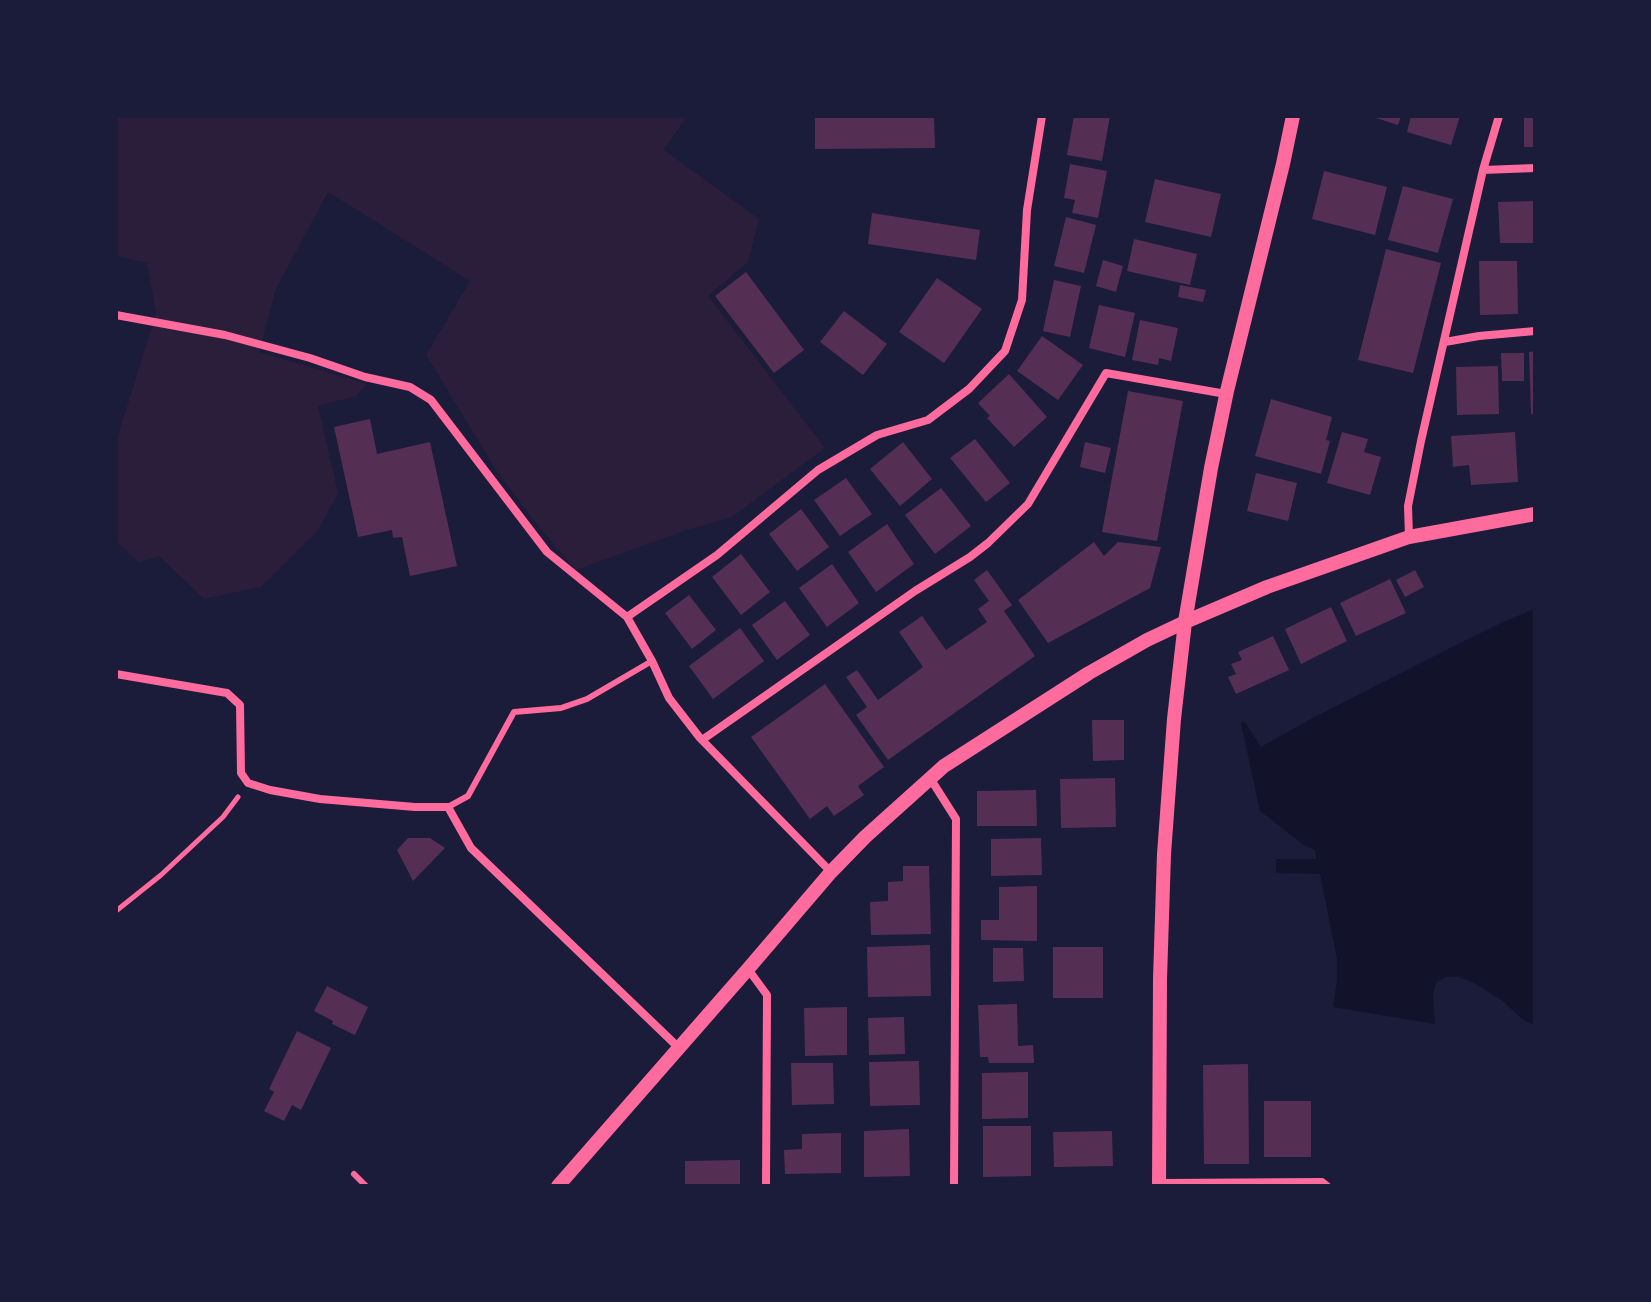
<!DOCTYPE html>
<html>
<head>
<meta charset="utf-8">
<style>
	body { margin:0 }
	#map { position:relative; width:1651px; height:1302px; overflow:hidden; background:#1b1b3a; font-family:"Titillium Web",sans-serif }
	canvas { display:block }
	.frame { position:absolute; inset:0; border:118px solid #1b1b3a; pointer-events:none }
</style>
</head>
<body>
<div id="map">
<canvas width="1651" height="1302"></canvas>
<div class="frame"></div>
</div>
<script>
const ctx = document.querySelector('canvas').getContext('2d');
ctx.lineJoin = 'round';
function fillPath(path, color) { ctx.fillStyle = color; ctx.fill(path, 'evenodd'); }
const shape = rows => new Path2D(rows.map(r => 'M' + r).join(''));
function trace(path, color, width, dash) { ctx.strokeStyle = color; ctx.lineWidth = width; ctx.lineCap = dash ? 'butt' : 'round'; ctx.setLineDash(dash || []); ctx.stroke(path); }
fillPath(shape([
	[116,116,687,116,664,150,759,219,748,262,708,296,825,448,732,517,684,531,576,570,539,527,498,473,426,355,470,281,328,192,276,289,259,352,367,384,356,396,318,406,338,493,319,529,261,587,204,599,159,556,139,563,116,541,116,442,156,313,147,263,116,256]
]), '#2a1e3b');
fillPath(shape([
	[1535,609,1535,1026,1521,1018,1503,1001,1476,984,1459,977,1446,977,1436,982,1433,996,1435,1024,1333,1007,1337,980,1337,959,1320,874,1276,873,1276,859,1316,859,1315,850,1304,845,1260,811,1241,723,1245,722,1261,747,1311,719,1456,645,1503,622]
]), '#12122b');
fillPath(shape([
	[815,116,934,116,935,148,815,149],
	[1074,116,1110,116,1102,161,1067,155],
	[1370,116,1401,116,1398,125],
	[1411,116,1460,116,1451,145,1407,132],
	[1524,116,1535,116,1535,147,1524,147],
	[1070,164,1107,171,1098,218,1072,213,1075,200,1064,198],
	[1324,171,1387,187,1375,235,1312,219],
	[1155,179,1221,194,1211,237,1145,222],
	[1403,186,1453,199,1438,253,1388,240],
	[1535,201,1535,243,1500,243,1498,202],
	[872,213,980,230,976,260,868,244],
	[1066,217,1096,225,1084,273,1054,266],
	[1134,239,1197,254,1190,285,1127,271],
	[1386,249,1441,263,1413,373,1358,360],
	[1103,260,1123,266,1116,292,1096,286],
	[1479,261,1517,261,1518,314,1480,315],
	[746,272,804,350,774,373,715,296],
	[937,278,982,309,944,363,899,332],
	[1054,280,1081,286,1070,337,1043,331],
	[1180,285,1206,290,1203,302,1178,297],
	[1099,305,1135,313,1125,357,1089,348],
	[844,311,887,344,863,375,820,342],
	[1140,320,1178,328,1171,361,1159,358,1158,365,1132,360],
	[1042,336,1083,365,1058,400,1017,371],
	[1535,351,1535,414,1531,414,1529,352],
	[1501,353,1524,353,1524,381,1502,381],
	[1498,366,1499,414,1457,415,1456,367],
	[1009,374,1047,417,1014,447,987,418,990,416,978,403],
	[1128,391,1183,401,1157,541,1102,532],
	[1271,399,1332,417,1326,440,1330,441,1321,474,1255,456],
	[370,419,377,454,430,442,457,566,410,576,402,537,393,538,392,530,358,537,334,427],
	[1342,432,1368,439,1364,452,1381,457,1370,495,1327,483],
	[1515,432,1518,482,1471,485,1469,465,1453,467,1451,436],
	[975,439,1010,483,986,502,950,458],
	[903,442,932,479,900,506,870,469],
	[1085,442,1111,448,1105,473,1080,467],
	[1256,473,1297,483,1288,521,1247,511],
	[846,478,872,514,840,536,814,500],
	[941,488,971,526,935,554,905,515],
	[801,509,829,547,797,571,769,534],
	[887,524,914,564,876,592,848,552],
	[1094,542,1104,556,1118,542,1161,547,1150,588,1048,643,1018,600],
	[741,554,770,592,741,615,712,577],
	[832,564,859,603,827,627,799,588],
	[987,570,1012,605,1004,611,1035,656,888,760,856,715,867,707,846,677,857,670,878,700,923,667,899,632,922,616,946,650,987,622,978,609,989,601,974,580],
	[1415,570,1424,587,1405,597,1396,580],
	[1390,579,1406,613,1356,636,1340,603],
	[689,595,716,630,692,649,665,613],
	[785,601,810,635,777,660,752,625],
	[1331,607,1347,641,1301,664,1285,629],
	[740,628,764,661,713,699,689,666],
	[1273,636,1289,670,1236,694,1228,677,1236,674,1231,664,1242,660,1238,652],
	[825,684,884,767,858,786,864,795,834,816,827,806,810,819,751,737],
	[1092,720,1124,720,1124,760,1093,761],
	[1115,778,1116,827,1061,828,1060,779],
	[1036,790,1037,826,977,826,977,791],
	[408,838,430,838,445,848,413,881,397,850],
	[1041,838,1042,875,991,876,991,839],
	[903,866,929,866,931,934,871,935,870,902,888,901,888,882,903,881],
	[1037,886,1037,941,981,940,981,920,999,920,999,887],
	[930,945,931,996,868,997,867,947],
	[1053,947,1103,947,1103,998,1053,998],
	[993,948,1023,948,1024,981,993,982],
	[327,986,368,1007,355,1035,332,1024,333,1021,314,1011],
	[1017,1004,1018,1046,1033,1045,1034,1063,989,1063,988,1057,980,1057,978,1005],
	[847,1007,847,1055,805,1056,804,1008],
	[904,1017,905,1054,869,1055,868,1018],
	[297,1031,331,1048,301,1110,292,1105,284,1121,264,1111,274,1092,269,1089],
	[919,1061,920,1105,870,1106,869,1062],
	[791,1063,833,1063,834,1104,792,1105],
	[1248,1064,1249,1164,1204,1164,1203,1065],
	[1028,1072,1028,1118,982,1119,982,1073],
	[1264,1101,1311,1101,1311,1157,1264,1157],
	[983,1126,1031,1126,1031,1176,983,1177],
	[909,1129,910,1176,864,1177,864,1131],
	[1112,1131,1113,1166,1054,1167,1053,1132],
	[841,1133,841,1173,785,1174,784,1150,802,1149,802,1134],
	[740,1160,740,1186,685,1186,685,1161]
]), '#542f53');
trace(shape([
	[116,911,161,875,223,817,238,797]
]), '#ff6b9d', 5);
trace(shape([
	[448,807,468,796,514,712,561,708,587,699,652,661],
	[354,1174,366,1186]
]), '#ff6b9d', 6);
trace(shape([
	[1483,170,1535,168],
	[116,315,225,335,310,358,365,377,410,387,431,400,547,552,627,617,652,661,669,698,700,738,831,872],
	[1445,342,1479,336,1535,331],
	[1409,537,1408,506,1421,441,1483,170,1499,116],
	[627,617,717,555,818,470,877,435,928,420,969,389,1005,351,1022,300,1027,210,1042,116],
	[116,674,227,693,240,705,241,773,248,783,270,790,320,799,415,807,448,807,471,848,679,1048],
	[702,740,915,591,970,557,988,543,1028,504,1106,373,1226,394],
	[930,778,956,819,954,1186],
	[748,969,767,995,766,1186],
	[1159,1183,1322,1182,1327,1186]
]), '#ff6b9d', 8);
trace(shape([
	[558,1186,748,969,831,872,865,837,944,766,1089,673,1147,640,1185,622,1267,587,1409,537,1535,514],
	[1159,1186,1160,979,1164,854,1174,719,1185,622,1211,468,1227,391,1283,164,1293,116]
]), '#ff6b9d', 14);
</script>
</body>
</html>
